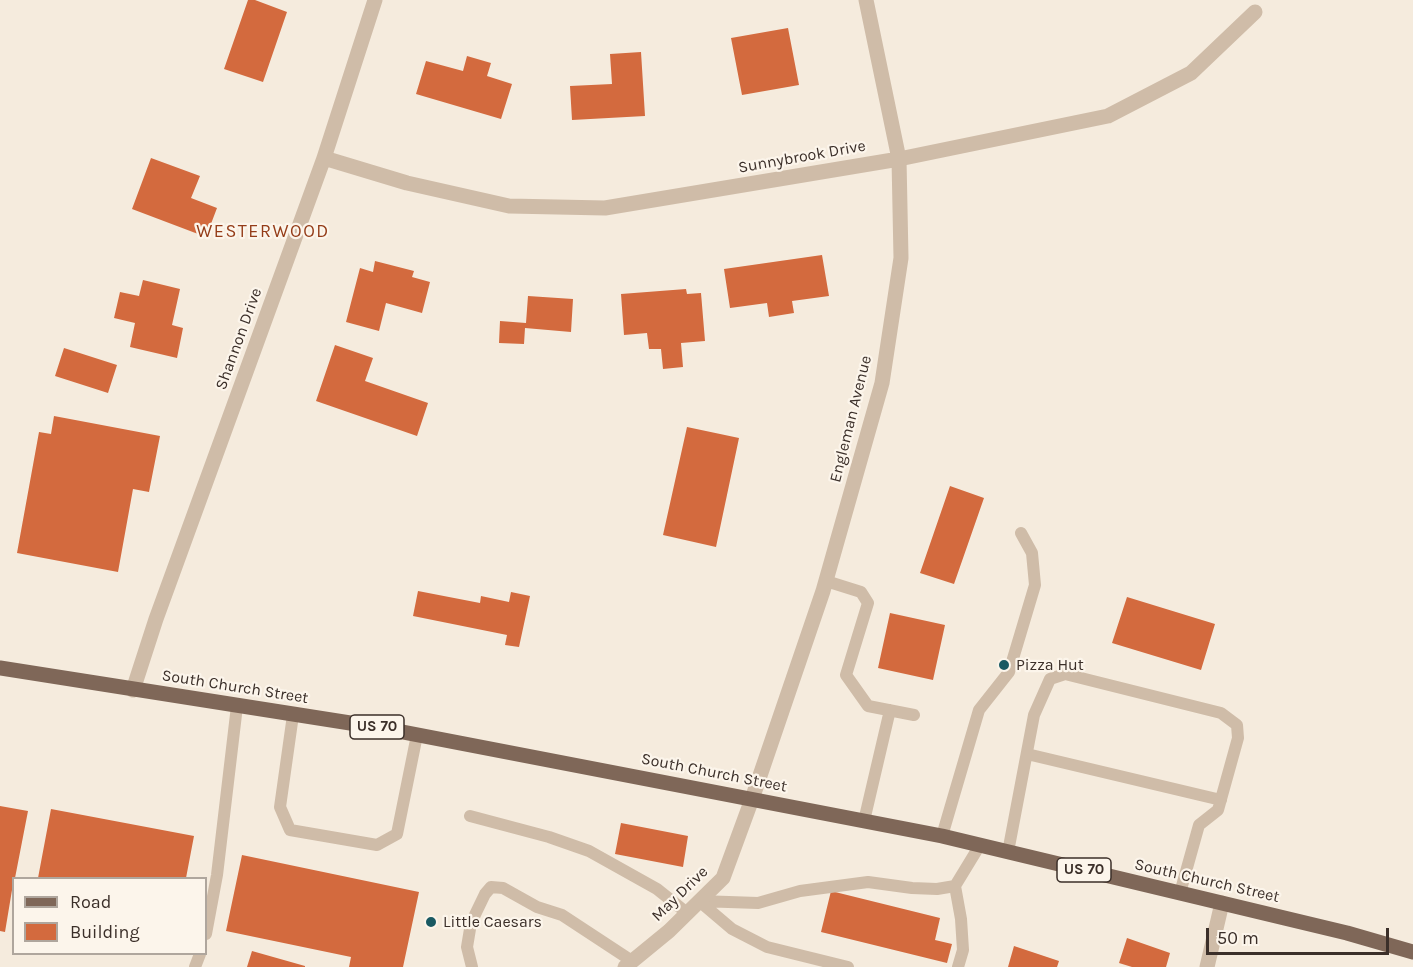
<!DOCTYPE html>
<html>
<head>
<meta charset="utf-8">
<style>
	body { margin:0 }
	#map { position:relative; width:1413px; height:967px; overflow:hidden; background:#f5ebdd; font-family:Karla,sans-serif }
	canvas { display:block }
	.legend { position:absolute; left:12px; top:877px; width:195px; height:78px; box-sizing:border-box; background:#fcf5eb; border:2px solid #afa69d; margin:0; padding:8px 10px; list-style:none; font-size:18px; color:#3b2f29 }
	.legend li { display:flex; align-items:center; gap:12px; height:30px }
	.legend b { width:30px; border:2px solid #afa69d }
	.scale { position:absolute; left:1206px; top:928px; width:183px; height:27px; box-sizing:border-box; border:3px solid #3b2f29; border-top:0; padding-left:8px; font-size:18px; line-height:21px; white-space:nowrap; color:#3b2f29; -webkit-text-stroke:4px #fcf5eb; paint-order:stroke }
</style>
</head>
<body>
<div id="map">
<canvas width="1413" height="967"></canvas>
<ul class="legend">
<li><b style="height:8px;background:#7f6758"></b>Road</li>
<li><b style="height:16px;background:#d36a3e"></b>Building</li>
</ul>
<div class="scale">50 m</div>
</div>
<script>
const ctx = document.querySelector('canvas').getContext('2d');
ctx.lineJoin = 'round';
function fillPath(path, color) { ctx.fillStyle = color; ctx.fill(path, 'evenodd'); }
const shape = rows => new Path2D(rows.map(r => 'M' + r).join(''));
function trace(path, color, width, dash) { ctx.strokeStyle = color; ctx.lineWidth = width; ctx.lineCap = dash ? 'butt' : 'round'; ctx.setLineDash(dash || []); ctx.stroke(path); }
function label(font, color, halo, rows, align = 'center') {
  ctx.font = font + ' Karla,sans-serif'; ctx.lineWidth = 4.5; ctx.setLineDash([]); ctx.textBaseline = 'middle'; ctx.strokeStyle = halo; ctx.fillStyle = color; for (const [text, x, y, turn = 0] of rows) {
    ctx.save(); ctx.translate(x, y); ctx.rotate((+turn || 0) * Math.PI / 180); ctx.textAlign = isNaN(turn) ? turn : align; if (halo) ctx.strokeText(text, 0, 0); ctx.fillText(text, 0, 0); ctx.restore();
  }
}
fillPath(shape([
	[248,0,255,0,287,12,263,82,224,69],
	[788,28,799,85,742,95,731,38],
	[641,52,645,116,572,120,570,86,612,84,610,54],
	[467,56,491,63,487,76,512,84,501,119,416,94,426,61,463,71],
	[151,158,200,176,191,198,217,208,206,237,132,209],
	[822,255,829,296,792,301,794,313,769,317,767,303,730,308,724,269],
	[375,261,414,271,412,277,430,282,422,313,386,303,379,331,346,322,360,268,373,272],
	[143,280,180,289,172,325,183,328,177,358,130,347,135,323,114,318,120,292,139,296],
	[686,289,687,294,701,293,705,341,681,343,683,367,663,369,661,349,649,349,647,333,624,335,621,294],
	[528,296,573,299,571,332,525,328,524,344,499,343,500,321,526,323],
	[335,345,373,358,365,381,428,403,417,436,316,401],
	[64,348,117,365,108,393,55,376],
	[54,416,160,436,149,492,133,489,118,572,17,553,39,432,51,434],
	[687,427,739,438,716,547,663,535],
	[950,486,984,498,954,584,920,573],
	[418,591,480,603,481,596,509,602,511,592,530,596,519,647,505,645,507,635,413,616],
	[1127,597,1215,624,1201,670,1112,643],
	[890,613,945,625,933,680,878,668],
	[0,806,28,811,15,878,14,878,5,932,0,931],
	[51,809,194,836,186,878,38,878],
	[621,823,688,836,683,867,615,854],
	[242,855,419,892,403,967,349,967,351,957,226,931],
	[831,891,940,918,935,940,952,944,947,963,821,932],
	[1127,938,1170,953,1166,967,1132,967,1119,963],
	[1014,946,1059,961,1057,967,1008,967],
	[252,951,305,966,305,967,247,967]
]), '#d36a3e');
trace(shape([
	[826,581,861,592,868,603,846,675,868,706,914,715],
	[293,715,280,807,290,830,377,845,397,834,417,735],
	[1027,754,1221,800],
	[470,816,549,837,589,851,657,889,687,913],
	[864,821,890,710],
	[942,836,979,710,1009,672,1035,585,1032,553,1021,533],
	[1008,852,1034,715,1050,679,1065,674,1221,713,1237,725,1238,738,1218,810,1199,825,1180,893],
	[955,886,961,919,963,950,958,967],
	[699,901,758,903,800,891,868,882,912,888,937,889,955,886,980,845],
	[699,901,732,929,767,947,848,967],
	[206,934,217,875,237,706],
	[195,967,200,954],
	[472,967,467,947,471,923,485,894,491,887,503,888,537,907,562,915,632,961]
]), '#cfbca8', 12);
trace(shape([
	[324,158,407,183,509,206,605,208,899,159,1108,116,1191,73,1255,12],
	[133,690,156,619,324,158,375,0],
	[625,967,669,931,723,878,752,799,823,591,882,383,901,258,899,159,866,0],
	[1207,967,1222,903]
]), '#cfbca8', 15);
trace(shape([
	[0,668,382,728,942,836,1347,933,1413,952]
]), '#7f6758', 15);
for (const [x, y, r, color] of [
	[1004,665,6,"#195962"],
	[431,922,6,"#195962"]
]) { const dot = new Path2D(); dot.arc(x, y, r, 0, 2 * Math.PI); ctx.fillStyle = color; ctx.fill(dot); trace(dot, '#fcf5eb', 2); }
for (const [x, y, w] of [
	[377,727,54],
	[1084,870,54]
]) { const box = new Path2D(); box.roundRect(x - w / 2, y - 12, w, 24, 4.5); ctx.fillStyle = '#fcf5eb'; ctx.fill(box); trace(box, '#3b2f29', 1.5); }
label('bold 15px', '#3b2f29', null, [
	["US 70",377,727],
	["US 70",1084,870]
]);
label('16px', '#3b2f29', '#fcf5eb', [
	["Sunnybrook Drive",802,157,-10],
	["Shannon Drive",239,339,-70],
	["Engleman Avenue",851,419,-76],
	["South Church Street",235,687,9],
	["South Church Street",714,773,11],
	["South Church Street",1207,881,13],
	["May Drive",680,894,-44]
]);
label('16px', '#3b2f29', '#fcf5eb', [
	["Pizza Hut",1016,665],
	["Little Caesars",443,922]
], 'left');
ctx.letterSpacing = '1.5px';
label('18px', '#943c18', '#fcf5eb', [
	["WESTERWOOD",263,232]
]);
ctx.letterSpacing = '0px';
</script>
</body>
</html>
